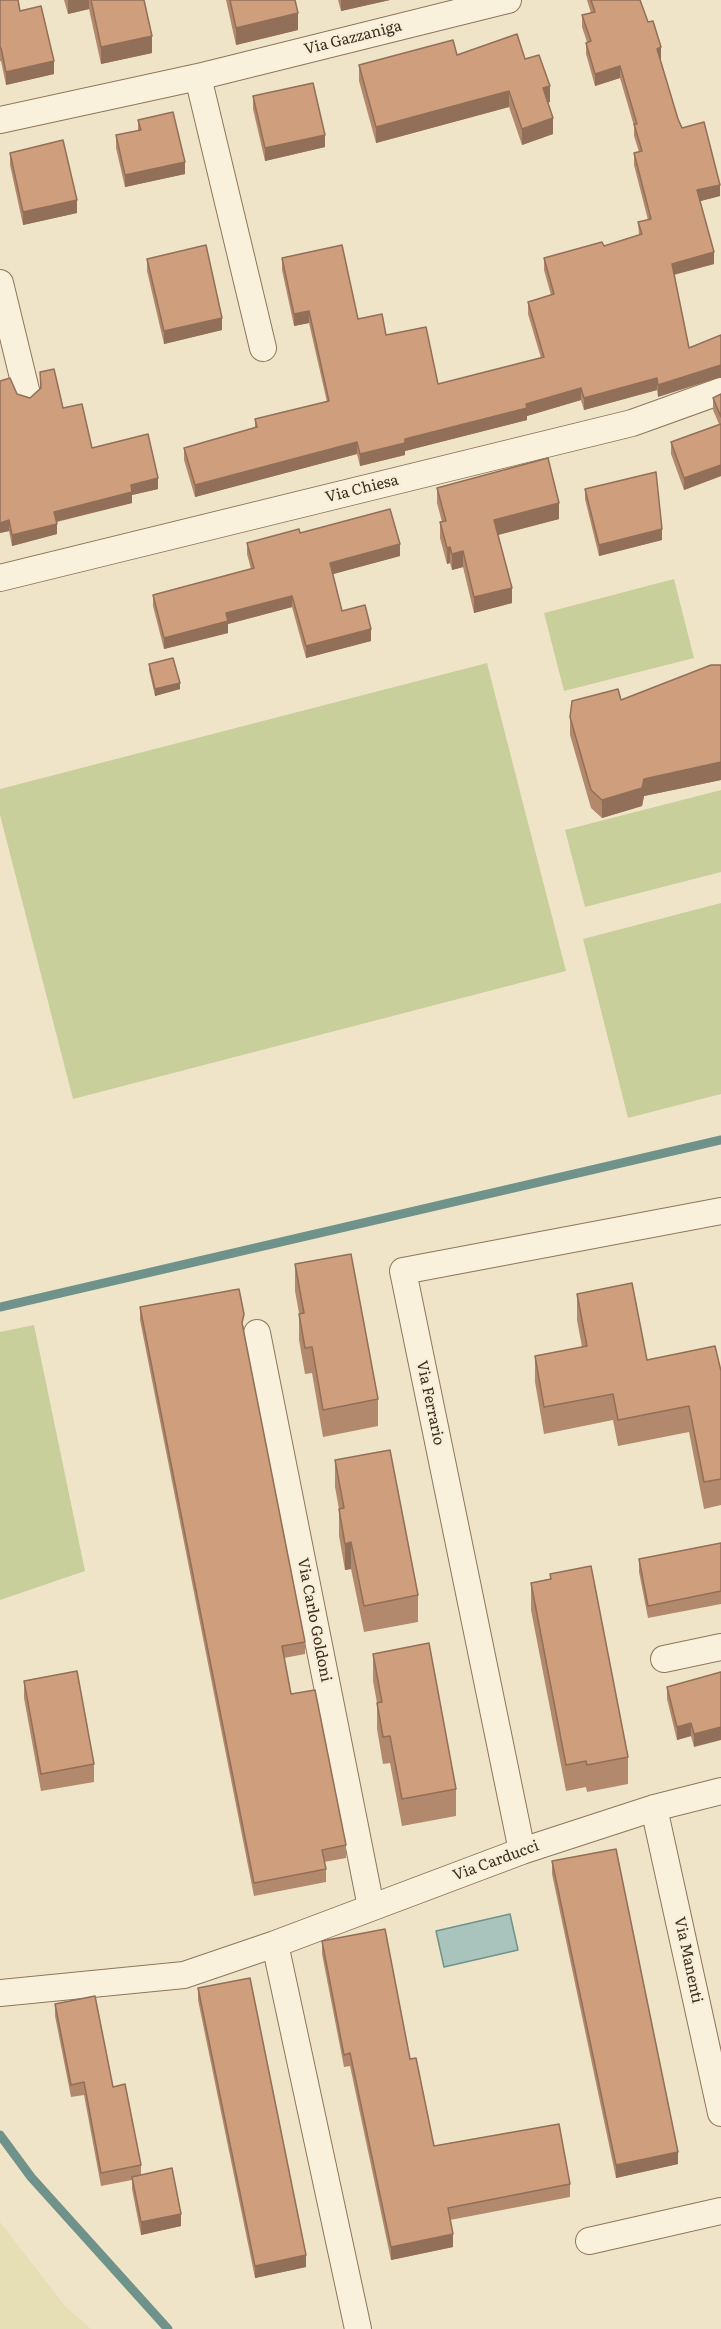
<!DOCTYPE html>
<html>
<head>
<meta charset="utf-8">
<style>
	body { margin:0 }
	canvas { display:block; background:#f0e4c8 }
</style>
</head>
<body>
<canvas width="721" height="2329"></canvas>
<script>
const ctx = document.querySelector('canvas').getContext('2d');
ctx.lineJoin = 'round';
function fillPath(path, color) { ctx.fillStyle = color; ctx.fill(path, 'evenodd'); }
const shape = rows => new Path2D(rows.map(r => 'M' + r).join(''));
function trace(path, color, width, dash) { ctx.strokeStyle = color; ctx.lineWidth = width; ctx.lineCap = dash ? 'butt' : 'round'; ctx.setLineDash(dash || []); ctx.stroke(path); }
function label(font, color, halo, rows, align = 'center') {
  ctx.font = font + ' Literata,serif'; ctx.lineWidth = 4.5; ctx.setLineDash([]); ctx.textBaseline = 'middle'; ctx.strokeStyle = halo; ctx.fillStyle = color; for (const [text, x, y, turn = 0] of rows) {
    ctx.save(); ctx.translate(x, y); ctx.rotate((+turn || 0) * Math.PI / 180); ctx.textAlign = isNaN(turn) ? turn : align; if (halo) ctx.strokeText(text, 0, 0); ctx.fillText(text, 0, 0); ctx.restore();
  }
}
fillPath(shape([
	[0,2222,65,2306,91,2329,0,2329]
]), '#e6deb5');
fillPath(shape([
	[674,579,694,658,564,691,544,613],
	[487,663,566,971,73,1099,0,815,0,789],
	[721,790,721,872,585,907,565,830],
	[721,903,721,1094,628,1118,583,939],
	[34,1325,85,1571,0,1600,0,1332]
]), '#c9cf9b');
const water = shape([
	[510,1914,518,1950,444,1967,436,1931,510,1914]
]);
fillPath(water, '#a9c4bc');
trace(water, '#6f938a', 1.5);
trace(shape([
	[0,1307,721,1140],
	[0,2135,31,2177,168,2329]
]), '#6f938a', 9);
const street = shape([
	[198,77,263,348],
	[0,120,198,77,508,0],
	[0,283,27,394],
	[0,578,632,423,721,391],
	[257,1333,371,1907],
	[664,1659,721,1647],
	[654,1808,721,2113],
	[522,1851,403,1271,721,1211],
	[0,1993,184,1975,275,1944],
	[589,2241,721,2211],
	[358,2329,275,1944,522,1851,654,1808,721,1791]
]);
trace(street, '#8d765c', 28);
trace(street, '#faf1dc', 26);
fillPath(shape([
	[0,0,20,11,54,74,6,85,1,61,0,61],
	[64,0,144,0,152,53,101,64,89,9,68,14],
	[226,0,295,0,298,30,236,45],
	[338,0,390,0,341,11],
	[587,0,640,0,661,59,660,59,678,119,720,196,700,201,714,264,674,275,658,397,657,390,584,410,581,400,527,416,527,420,405,451,405,455,360,466,357,454,195,497,184,460,184,448,255,428,255,419,327,402,309,323,294,326,282,270,282,258,358,319,386,335,438,384,541,358,528,314,528,302,551,295,544,270,544,258,604,246,639,235,638,222,648,220,634,165,634,153,639,152,634,136,634,126,620,78,595,86,586,54,586,43,587,42,582,27,582,15,591,13],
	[457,55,525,59,550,102,548,102,553,134,522,145,509,107,376,143,359,81,359,65],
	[253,96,325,147,265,161,253,109],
	[138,120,185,174,125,187,116,148,116,135,138,131],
	[10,153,77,213,23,225,10,165],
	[147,259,222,330,164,344,147,271],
	[40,372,63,408,92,448,158,489,132,495,132,503,57,522,57,534,12,546,9,531,0,533,0,381,17,394,30,398,40,389],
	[721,394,721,476,684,490,671,454,671,442,719,424,713,410,713,398],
	[437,488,559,519,498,535,512,603,474,613,463,567,452,570,450,563,447,564,440,538,440,522,442,522,437,503],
	[585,489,662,540,599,556,585,499],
	[300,533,400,556,332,574,342,611,371,641,306,658,292,607,228,624,228,633,164,649,153,606,153,595,251,569,247,554,247,543],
	[149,664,180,689,155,696,149,670],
	[721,665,721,780,644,796,642,806,602,818,591,808,570,735,570,717],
	[295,1264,378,1399,378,1426,323,1437,312,1373,305,1374,299,1340,299,1313,295,1291],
	[577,1294,647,1360,721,1371,721,1505,704,1509,689,1432,618,1446,613,1420,544,1434,535,1382,535,1356,582,1347,577,1320],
	[140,1307,244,1326,243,1329,305,1642,305,1654,284,1658,291,1694,346,1845,346,1858,324,1862,326,1869,326,1882,254,1896,140,1320],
	[335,1460,418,1595,418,1622,364,1632,351,1569,345,1570,339,1536,339,1509,335,1487],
	[721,1543,721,1604,648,1618,639,1572,639,1559],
	[550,1574,628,1757,628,1784,587,1792,586,1787,566,1791,531,1610,531,1583,550,1579],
	[373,1654,456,1789,456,1816,402,1826,390,1763,383,1764,377,1729,377,1703,373,1681],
	[721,1672,694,1747,691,1736,677,1740,667,1699,667,1687],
	[24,1681,94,1764,94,1782,41,1791,24,1698],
	[552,1861,678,2164,616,2178,552,1874],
	[322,1941,410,2059,434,2146,570,2184,570,2197,450,2220,453,2247,391,2260,350,2066,344,2067,322,1954],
	[198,1988,306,2267,255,2278,198,2000],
	[55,2004,113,2087,141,2165,141,2175,181,2226,141,2235,132,2189,132,2180,101,2186,84,2095,71,2097,55,2016]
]), '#b2896c');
fillPath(shape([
	[68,0,89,0,89,9,68,14],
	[341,0,390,0,341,11],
	[298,13,298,30,236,45,236,28],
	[152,36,152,53,101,64,101,47],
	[661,47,661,59,657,60,657,49],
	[54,61,54,74,6,85,6,72],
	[620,66,620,78,595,86,595,74],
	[550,86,550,102,543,104,543,88],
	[509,91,509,107,376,143,376,127],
	[553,118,553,134,522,145,522,129],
	[325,135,325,147,265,161,265,148],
	[185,162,185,174,125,187,125,175],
	[720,185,720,196,697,202,697,190],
	[77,200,77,213,23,225,23,212],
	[714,252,714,264,672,275,672,264],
	[309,311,309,323,294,326,294,314],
	[222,318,222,330,164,344,164,331],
	[721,365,721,377,658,397,658,385],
	[657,378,657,390,584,410,584,398],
	[581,388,581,400,527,416,527,420,405,451,405,455,360,466,360,454,405,439],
	[357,442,357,454,195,497,195,485],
	[721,465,721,476,684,490,684,478],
	[158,478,158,489,132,495,132,503,54,522,54,512,131,485],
	[559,503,559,519,494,536,494,520],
	[9,520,9,531,0,533,0,523],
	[57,524,57,534,12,546,12,535],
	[662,529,662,540,599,556,599,545],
	[400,544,400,556,330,575,330,563],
	[450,547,450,563,447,564,447,548],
	[463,551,463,567,452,570,452,554],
	[512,588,512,603,474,613,474,597],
	[292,596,292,607,228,624,228,633,164,649,164,638,226,613],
	[371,629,371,641,306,658,306,646],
	[180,683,180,689,155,696,155,689],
	[721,762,721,780,644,796,642,806,602,818,602,800,644,779],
	[351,1542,351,1569,345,1570,345,1544],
	[691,1723,691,1736,677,1740,677,1727],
	[721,1727,721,1740,694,1747,694,1734],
	[678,2152,678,2164,616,2178,616,2165],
	[181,2214,181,2226,141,2235,141,2222],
	[453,2234,453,2247,391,2260,391,2247],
	[306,2255,306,2267,255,2278,255,2266]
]), '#916f58');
const building = shape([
	[0,0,18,0,20,11,41,6,54,61,6,72,1,48,0,48,0,0],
	[91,0,144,0,152,36,101,47,91,0],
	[230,0,295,0,298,13,236,28,230,0],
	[591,0,640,0,648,22,653,21,661,47,657,49,678,119,682,128,704,122,720,185,697,190,714,252,672,264,689,348,721,335,721,365,658,385,657,378,584,398,581,388,526,404,527,408,405,439,405,443,360,454,357,442,195,485,184,448,257,427,255,419,329,401,309,311,294,314,282,258,342,245,358,319,382,314,386,335,426,327,438,384,544,357,528,302,554,294,544,258,602,242,604,246,642,234,638,222,651,219,634,153,642,151,634,124,637,124,620,66,595,74,586,43,591,41,582,15,595,12,591,0],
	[517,34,525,59,539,55,550,86,543,88,553,118,522,129,509,91,376,127,359,65,453,40,457,55,517,34],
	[313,83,325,135,265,148,253,96,313,83],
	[173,112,185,162,125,175,116,135,141,130,138,120,173,112],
	[63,140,77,200,23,212,10,153,63,140],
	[206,245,222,318,164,331,147,259,206,245],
	[54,369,63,408,82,404,92,448,148,434,158,478,131,485,132,492,54,512,57,524,12,535,9,520,0,523,0,381,10,378,17,394,30,398,41,388,40,372,54,369],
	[721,394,721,417,713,398,721,394],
	[721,424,721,465,684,478,671,442,721,424],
	[548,458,559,503,494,520,512,588,474,597,463,551,452,554,450,547,447,548,440,522,446,521,437,488,548,458],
	[656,472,662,529,599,545,585,489,656,472],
	[390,509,400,544,330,563,342,611,365,605,371,629,306,646,292,596,226,613,228,621,164,638,153,595,254,568,247,543,299,529,300,533,390,509],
	[173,658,180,683,155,689,149,664,173,658],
	[711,665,721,665,721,762,644,779,642,788,602,800,591,790,570,717,572,701,618,689,621,700,711,665],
	[351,1254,378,1399,323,1410,312,1347,305,1348,299,1314,304,1313,295,1264,351,1254],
	[632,1283,647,1360,715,1346,721,1371,721,1479,704,1482,689,1406,618,1420,613,1394,544,1407,535,1356,587,1346,577,1294,632,1283],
	[239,1289,244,1314,242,1323,305,1642,282,1646,291,1694,315,1690,346,1845,322,1850,326,1869,254,1883,140,1307,239,1289],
	[390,1450,418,1595,364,1606,351,1542,345,1544,339,1509,344,1508,335,1460,390,1450],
	[721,1543,721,1591,648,1606,639,1559,721,1543],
	[591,1566,628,1757,587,1765,586,1761,566,1765,531,1583,551,1579,550,1574,591,1566],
	[429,1643,456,1789,402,1799,390,1736,383,1737,377,1703,382,1702,373,1654,429,1643],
	[77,1671,94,1764,41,1774,24,1681,77,1671],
	[721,1672,721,1727,694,1734,691,1723,677,1727,667,1687,721,1672],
	[616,1849,678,2152,616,2165,552,1861,616,1849],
	[385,1929,410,2059,416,2058,434,2146,559,2124,570,2184,448,2208,453,2234,391,2247,350,2053,344,2055,322,1941,385,1929],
	[250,1978,306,2255,255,2266,198,1988,250,1978],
	[95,1996,113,2087,125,2084,141,2165,101,2173,84,2082,71,2085,55,2004,95,1996],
	[172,2168,181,2214,141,2222,132,2177,172,2168]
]);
fillPath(building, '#cf9f7d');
trace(building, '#916f58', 1.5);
label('15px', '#3d2e20', '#f7eed8', [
	["Via Gazzaniga",353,38,-14],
	["Via Chiesa",362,489,-14],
	["Via Ferrario",430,1403,78],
	["Via Carlo Goldoni",314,1620,79],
	["Via Carducci",496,1861,-20],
	["Via Manenti",688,1960,78]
]);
</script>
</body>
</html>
